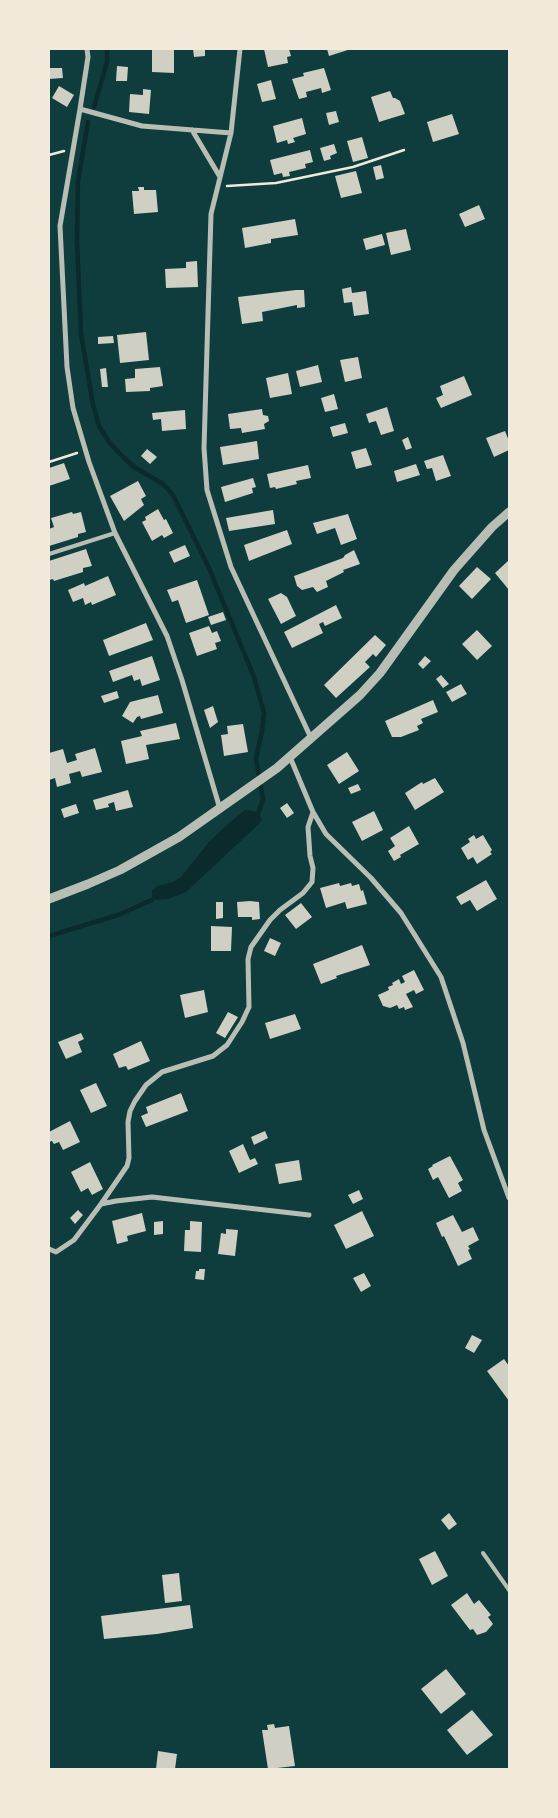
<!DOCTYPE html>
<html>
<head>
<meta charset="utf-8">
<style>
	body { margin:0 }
	#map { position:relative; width:558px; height:1818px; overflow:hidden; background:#0f3d3e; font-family:"Varela Round",sans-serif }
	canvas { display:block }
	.frame { position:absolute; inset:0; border:50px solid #f1e9da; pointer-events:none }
</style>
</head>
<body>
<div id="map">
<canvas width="558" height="1818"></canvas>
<div class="frame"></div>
</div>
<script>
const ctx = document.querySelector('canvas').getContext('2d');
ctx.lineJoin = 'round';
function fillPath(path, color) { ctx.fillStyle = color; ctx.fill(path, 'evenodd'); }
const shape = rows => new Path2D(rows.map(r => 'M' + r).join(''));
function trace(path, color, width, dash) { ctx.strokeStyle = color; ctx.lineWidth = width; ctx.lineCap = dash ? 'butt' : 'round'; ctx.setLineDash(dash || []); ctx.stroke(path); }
fillPath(shape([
	[245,810,255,811,262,819,260,823,186,892,168,899,152,900,152,891,157,886,173,882,181,877,209,842,228,824]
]), '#0a2a2b');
trace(shape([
	[94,107,107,62,107,49],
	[88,122,78,181,77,242,81,334,93,404,99,426,109,442,122,456,134,467,163,484,173,495,209,568,254,677,264,713,262,731,256,758,263,799,258,814],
	[49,936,118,915,152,900]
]), '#0a2a2b', 4.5);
fillPath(shape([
	[152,49,174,50,174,73,152,72],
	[193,49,205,49,205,56,194,57],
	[264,49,289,49,291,56,287,57,288,63,268,67],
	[327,49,351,49,329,56],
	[117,66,128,67,127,81,116,81],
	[49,68,62,68,63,78,49,79],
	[324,68,331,90,322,93,321,88,306,92,307,97,299,99,292,79,304,76,303,73],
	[271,80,276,99,262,102,257,84],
	[59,86,74,95,67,107,52,98],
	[143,89,151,90,149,114,129,112,130,94,143,95],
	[390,91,393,98,395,98,400,101,405,114,379,122,371,97],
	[336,111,339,122,329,125,326,113],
	[452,114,459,134,433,142,427,122],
	[302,118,306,134,293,138,295,142,288,144,287,140,277,143,273,126],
	[362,137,368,158,353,162,347,141],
	[334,144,337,153,330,156,331,159,324,161,320,148],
	[310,150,313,162,305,164,306,168,289,172,290,176,283,177,282,173,274,175,270,160],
	[381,165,384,178,376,180,373,167],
	[356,171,362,193,341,198,335,176],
	[138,187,144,187,144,190,156,190,158,212,134,214,132,191,139,191],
	[479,205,485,219,465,227,459,214],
	[295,219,298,235,271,239,271,243,245,248,242,228],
	[406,229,411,250,391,255,386,233],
	[382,234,385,245,366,250,363,239],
	[197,261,198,287,166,288,165,269,186,268,186,262],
	[351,287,352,293,366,291,369,314,354,316,352,302,344,303,342,289],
	[296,290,304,290,305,307,297,308,297,305,262,312,263,321,242,324,238,297],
	[146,332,149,360,120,363,117,335],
	[113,336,114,343,98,344,98,337],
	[358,357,362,378,345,382,340,360],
	[318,365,322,382,300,387,296,371],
	[160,367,163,386,150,388,150,391,126,392,125,379,135,378,135,369],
	[106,368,108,387,102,387,100,369],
	[288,373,292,394,270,398,266,378],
	[464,376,472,395,441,408,436,398,443,395,440,386],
	[334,394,338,409,325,412,321,398],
	[387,407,394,431,381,435,376,421,369,423,366,414],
	[262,409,263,415,268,416,269,421,264,424,265,429,242,433,241,428,230,429,228,414],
	[185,410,186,429,162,431,161,419,153,420,152,413],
	[345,423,348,433,333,437,330,427],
	[505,431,509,441,509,450,494,457,486,438],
	[408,437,412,448,406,450,402,440],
	[257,441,259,459,223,465,220,447],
	[366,448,372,465,356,469,351,452],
	[147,449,157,457,150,464,141,456],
	[443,455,451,476,436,481,432,468,427,469,424,461],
	[64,463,70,479,49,486,49,468],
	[416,464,420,475,397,482,394,471],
	[308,465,311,478,296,481,297,484,276,489,275,487,270,488,267,474],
	[253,478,256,487,252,488,253,493,225,502,221,487],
	[138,481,146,496,141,499,144,505,124,521,110,496],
	[158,509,164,520,166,519,173,533,164,538,162,535,152,541,142,522,146,520,145,517],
	[273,510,275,524,229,531,226,518],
	[72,512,73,514,81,512,86,532,78,534,78,537,49,546,49,529,54,527,51,518],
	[348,514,357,539,341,545,335,528,317,534,313,523],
	[287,530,292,544,249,561,244,545],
	[185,545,190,556,174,563,169,552],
	[86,549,92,566,83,568,83,572,54,581,53,579,49,580,49,561],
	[354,550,360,564,343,570,344,572,326,581,328,587,317,592,313,587,302,590,297,586,294,576,343,558,345,555],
	[509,560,509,590,495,573],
	[477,567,491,579,472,599,459,586],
	[108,576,116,595,92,605,91,602,85,605,83,598,73,602,68,590,84,583,85,586],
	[197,580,209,615,186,623,178,600,172,602,167,590],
	[281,593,287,597,296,616,281,624,268,599],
	[336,605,342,618,325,626,323,622,319,624,323,633,292,648,284,632],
	[223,612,226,620,211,625,208,617],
	[146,623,153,640,109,656,103,640],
	[209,626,212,633,217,631,221,641,215,643,217,649,197,656,189,633],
	[477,630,492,646,477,660,462,644],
	[375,635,386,645,376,657,373,654,365,662,370,667,336,698,324,685],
	[152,656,160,680,142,686,140,679,134,681,132,675,113,682,109,671],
	[425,656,431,661,423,669,418,664],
	[441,675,449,684,443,688,436,679],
	[461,684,467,694,452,702,446,692],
	[117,691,119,698,104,703,101,696],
	[158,695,163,713,141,719,140,716,137,717,133,723,122,716,130,702],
	[433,700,438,712,421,719,423,723,417,726,419,730,401,737,392,737,385,721],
	[213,706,218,722,210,728,204,710],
	[176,723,180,739,146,745,149,759,126,764,121,741,142,736,140,731],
	[243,724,248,752,224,756,221,735,228,734,227,726],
	[95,748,102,772,82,777,80,771,69,774,71,783,57,787,55,778,49,780,49,753,63,749,67,763,77,760,75,754],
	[347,752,359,771,339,784,327,765],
	[435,778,444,792,415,810,405,793,422,782,423,784],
	[358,784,361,790,351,794,348,788],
	[128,790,133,807,116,811,114,802,108,804,109,807,96,810,93,800],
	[287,803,294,813,287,818,280,808],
	[76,804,79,813,64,818,61,809],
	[374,811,383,830,362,841,352,822],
	[409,826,419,844,400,855,401,857,394,861,388,851,395,846,390,838],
	[474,835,476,839,483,835,492,850,490,852,492,854,477,864,473,857,468,860,461,848,470,842,468,839],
	[486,880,497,899,477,911,470,900,461,905,456,897],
	[339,883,340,886,351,883,352,886,359,884,361,891,363,890,367,904,347,909,345,902,326,908,320,888],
	[250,901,259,902,260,919,252,920,252,917,238,917,237,902],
	[216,902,223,902,223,918,216,919],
	[301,903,312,917,296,929,285,915],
	[211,926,232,927,231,951,211,951],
	[270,938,281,943,275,956,264,951],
	[362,945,370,965,336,976,337,978,321,984,313,964],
	[414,970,424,990,416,994,414,990,406,994,413,1007,405,1010,404,1007,399,1009,397,1005,390,1008,383,1006,378,995,389,990,388,987,393,985,392,983,399,979,401,984,405,982,402,976],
	[204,990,208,1012,185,1018,180,995],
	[228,1012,238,1017,225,1038,216,1033],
	[295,1014,301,1029,270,1039,265,1023],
	[81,1033,84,1039,78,1042,82,1052,66,1059,58,1042],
	[141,1041,150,1061,128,1070,126,1066,119,1068,113,1054],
	[96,1083,107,1106,91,1113,80,1090],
	[181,1093,188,1111,146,1127,141,1116,148,1113,146,1107],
	[70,1121,80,1142,63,1150,59,1142,54,1144,52,1141,49,1142,49,1132],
	[265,1131,268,1138,254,1145,251,1137],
	[243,1144,250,1160,255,1158,258,1164,239,1173,229,1151],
	[450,1156,463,1180,458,1183,462,1191,449,1198,438,1177,433,1180,428,1169,433,1166,432,1165],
	[299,1160,302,1180,279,1184,275,1164],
	[90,1162,103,1189,92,1195,88,1188,81,1192,71,1172],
	[359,1190,363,1199,353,1204,348,1195],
	[78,1210,83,1215,75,1224,70,1218],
	[362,1211,374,1236,346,1249,334,1225],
	[142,1213,146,1231,127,1236,128,1241,117,1244,112,1221],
	[453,1215,462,1232,473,1227,479,1240,468,1246,470,1249,468,1250,472,1259,458,1266,444,1236,442,1237,436,1223],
	[163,1221,163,1234,154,1235,154,1222],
	[190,1221,202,1222,201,1252,184,1251,185,1230,190,1230],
	[226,1229,238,1230,235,1256,218,1254,221,1233,226,1234],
	[199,1269,205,1269,204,1280,195,1279,196,1271,199,1271],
	[364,1273,371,1286,361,1292,353,1278],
	[472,1335,482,1340,474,1353,465,1348],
	[504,1359,509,1366,509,1401,487,1371],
	[449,1513,457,1524,449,1530,441,1520],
	[435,1551,448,1576,432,1585,419,1559],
	[179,1573,182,1601,165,1603,162,1575],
	[467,1593,474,1604,479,1600,491,1615,488,1617,493,1624,486,1632,477,1635,473,1629,470,1630,451,1605],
	[190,1605,193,1628,157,1634,104,1639,101,1616],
	[446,1669,466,1694,441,1714,421,1689],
	[472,1710,493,1735,467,1755,447,1730],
	[274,1724,275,1728,289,1726,295,1766,268,1769,262,1730,268,1730,267,1725],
	[158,1751,177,1754,175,1769,156,1769]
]), '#cfcfc3');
trace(shape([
	[49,155,64,151],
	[227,186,276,183,353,167,404,150],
	[49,462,77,453]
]), '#f1e9da', 2.5);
trace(shape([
	[49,554,115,533],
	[483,1553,509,1590]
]), '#b8beb3', 4);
trace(shape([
	[87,49,88,57,80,109,60,226,67,367,73,408,89,462,115,533,167,636,182,680,220,809],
	[240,49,231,133,211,214,204,448,207,490,231,567,311,738],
	[80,109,142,126,231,133],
	[192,130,220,177],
	[290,757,313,812,326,834,371,878,401,913,441,977,463,1043,484,1130,509,1198],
	[101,1204,127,1166,129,1158,128,1122,130,1111,135,1101,146,1085,162,1072,213,1056,227,1045,242,1022,249,1007,248,959,251,947,270,920,280,910,303,893,312,882,313,868,310,856,308,827,313,812],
	[49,1249,56,1252,74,1240,101,1204,116,1201,152,1197,309,1215]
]), '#b8beb3', 5);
trace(shape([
	[49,899,88,884,120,870,179,837,277,768,360,695,380,673,454,570,492,527,509,512]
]), '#b8beb3', 9);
</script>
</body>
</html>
